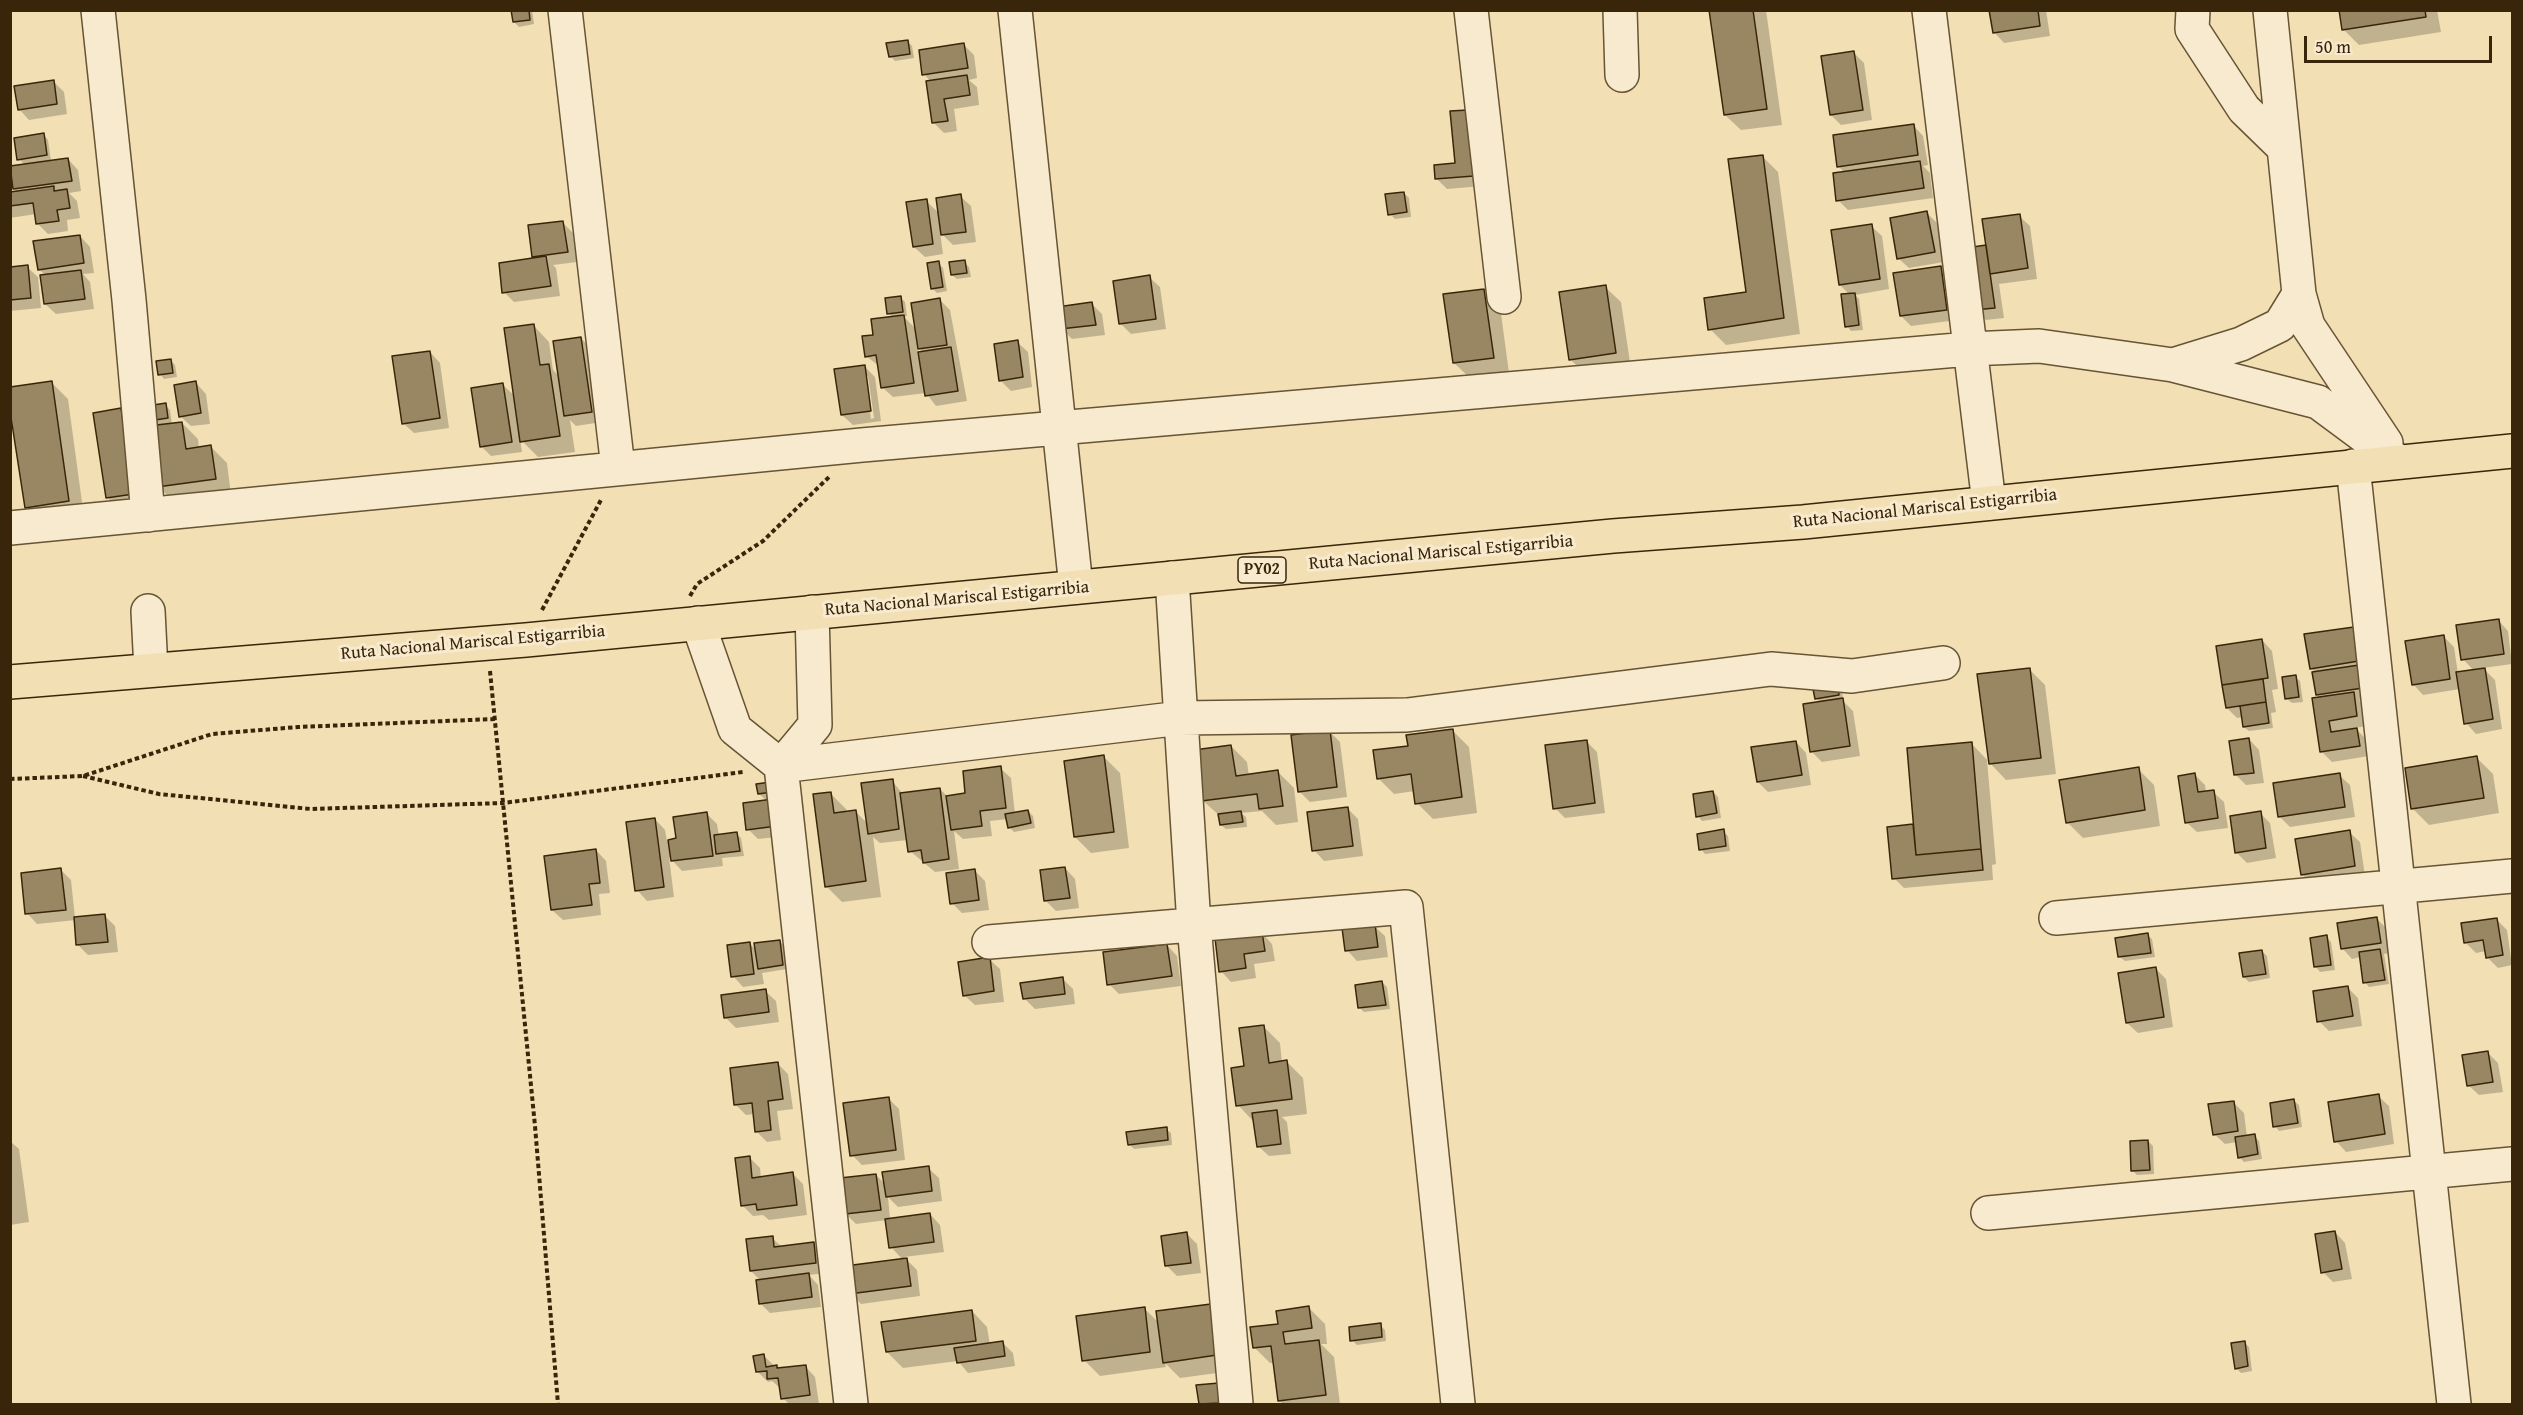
<!DOCTYPE html>
<html>
<head>
<meta charset="utf-8">
<style>
	body { margin:0 }
	#map { position:relative; width:2523px; height:1415px; overflow:hidden; background:#f2dfb3; font-family:"Gentium Book Plus",serif }
	canvas { display:block }
	.frame { position:absolute; inset:0; border:12px solid #39260a; pointer-events:none }
	.scale { position:absolute; left:2304px; top:36px; width:188px; height:27px; box-sizing:border-box; border:3px solid #39260a; border-top:0; padding-left:8px; font-size:18px; line-height:21px; white-space:nowrap; color:#39260a; -webkit-text-stroke:4px #f7eace; paint-order:stroke }
</style>
</head>
<body>
<div id="map">
<canvas width="2523" height="1415"></canvas>
<div class="frame"></div>
<div class="scale">50 m</div>
</div>
<script>
const ctx = document.querySelector('canvas').getContext('2d');
ctx.lineJoin = 'round';
function fillPath(path, color) { ctx.fillStyle = color; ctx.fill(path, 'evenodd'); }
const shape = rows => new Path2D(rows.map(r => 'M' + r).join(''));
function trace(path, color, width, dash) { ctx.strokeStyle = color; ctx.lineWidth = width; ctx.lineCap = dash ? 'butt' : 'round'; ctx.setLineDash(dash || []); ctx.stroke(path); }
function label(font, color, halo, rows, align = 'center') {
  ctx.font = font + ' "Gentium Book Plus",serif'; ctx.lineWidth = 6; ctx.setLineDash([]); ctx.textBaseline = 'middle'; ctx.strokeStyle = halo; ctx.fillStyle = color; for (const [text, x, y, turn = 0] of rows) {
    ctx.save(); ctx.translate(x, y); ctx.rotate((+turn || 0) * Math.PI / 180); ctx.textAlign = isNaN(turn) ? turn : align; if (halo) ctx.strokeText(text, 0, 0); ctx.fillText(text, 0, 0); ctx.restore();
  }
}
fillPath(shape([
	[513,10,532,10,534,24,519,27,514,22],
	[1710,10,1766,10,1782,125,1741,130,1725,115],
	[1991,10,2046,10,2050,36,2004,43,1994,32],
	[2340,10,2437,10,2441,32,2359,45,2343,29],
	[907,41,912,46,914,58,895,61,890,56],
	[964,45,974,55,977,78,969,80,977,87,979,105,954,109,957,131,944,133,933,122,931,82,924,74],
	[1854,53,1864,63,1872,120,1841,125,1831,115],
	[53,81,64,92,67,114,29,120,19,109],
	[1478,122,1483,186,1447,189,1437,179,1457,164],
	[1913,125,1923,136,1928,165,1923,166,1930,173,1933,198,1848,210,1838,200,1845,173,1838,166],
	[44,135,48,140,51,161,68,159,78,170,81,191,69,193,77,201,80,218,67,220,68,231,48,234,37,223,36,214,10,218,10,194,18,193,14,189,25,165,19,159],
	[1762,156,1778,172,1800,334,1726,345,1710,329,1747,293],
	[1404,193,1409,198,1411,217,1395,219,1390,214],
	[960,196,971,206,976,242,953,245,940,232,943,254,925,257,914,247,926,201,940,214],
	[1927,213,1937,223,1944,262,1909,268,1898,258],
	[2019,216,2030,226,2037,279,1999,284,2004,318,1986,320,1976,310,1987,246],
	[562,222,573,233,577,262,553,265,556,268,560,296,514,302,504,292,537,259,534,256],
	[1871,226,1882,236,1889,289,1855,295,1859,299,1863,330,1851,331,1847,326,1850,295,1840,285],
	[80,236,90,247,94,273,83,274,90,282,94,309,56,314,45,304,46,276,39,269],
	[964,262,969,267,971,277,957,279,952,275],
	[938,263,943,268,947,291,937,293,932,288],
	[27,267,38,277,41,308,10,311,10,268],
	[1940,268,1951,278,1957,320,1911,326,1901,316],
	[1149,277,1160,287,1166,329,1131,334,1121,324],
	[1605,287,1621,302,1631,369,1586,375,1570,359],
	[1484,290,1500,306,1509,373,1470,378,1454,363],
	[900,297,905,302,907,316,904,317,916,329,940,300,950,310,967,401,936,406,926,393,893,397,882,387,879,366,866,356,875,336,893,318,889,313],
	[917,346,924,353,918,353],
	[1092,304,1102,314,1105,335,1072,339,1062,329],
	[534,326,549,342,553,370,560,377,581,338,591,349,602,422,576,426,570,420,575,452,538,457,520,439,522,452,491,456,481,446,503,385,516,397],
	[1017,342,1028,352,1032,387,1011,391,1000,380],
	[430,352,440,363,449,428,414,433,403,423],
	[170,360,175,365,177,377,164,379,160,374],
	[864,366,875,377,881,421,853,425,842,415],
	[865,376,868,376,874,418,871,419],
	[52,383,68,399,84,517,42,523,26,507],
	[196,383,206,394,210,424,191,426,180,416],
	[165,405,170,410,172,425,182,423,198,439,199,449,211,447,227,463,231,495,175,503,159,487,150,420],
	[121,410,131,420,143,504,118,508,107,497],
	[2498,620,2508,631,2512,664,2483,668,2495,680,2502,729,2476,734,2466,723,2460,689,2423,695,2413,684,2443,636,2454,647,2458,674,2474,671,2463,659],
	[2353,628,2372,698,2359,700,2364,704,2367,726,2355,728,2367,740,2369,756,2332,762,2321,751,2321,699,2317,695,2316,673,2311,668],
	[2262,640,2272,651,2278,689,2272,690,2276,712,2271,713,2273,728,2249,731,2244,727,2243,717,2237,718,2227,708,2218,647],
	[2029,669,2045,685,2056,774,2006,780,1987,760,1996,864,1992,865,1993,880,1904,888,1894,878,1913,826,1915,828,1971,743,1990,763],
	[2295,677,2300,681,2303,702,2292,703,2287,699],
	[1815,690,1842,691,1843,701,1853,711,1860,756,1822,762,1812,752,1821,703,1816,698],
	[1453,731,1469,747,1477,813,1433,819,1417,803,1415,791,1394,794,1378,778,1409,747],
	[1330,732,1340,742,1347,797,1310,802,1300,792],
	[2249,739,2259,750,2264,783,2246,785,2236,775],
	[1586,741,1597,752,1605,813,1565,818,1555,808],
	[1796,742,1806,753,1811,785,1768,792,1758,782],
	[1231,746,1247,762,1249,776,1278,772,1294,788,1298,822,1276,825,1262,811,1241,813,1246,817,1247,827,1226,829,1221,825,1220,816,1202,800],
	[1104,757,1120,773,1129,848,1091,853,1075,837],
	[2477,758,2493,774,2499,813,2429,825,2413,809],
	[1000,768,1011,778,1015,814,1028,811,1033,816,1035,828,1014,832,1009,827,1008,819,990,821,992,836,963,839,954,831,959,869,935,872,910,851,908,840,880,843,873,837,881,897,842,902,826,886,830,793,846,809,847,813,856,812,868,824,892,781,903,794,940,789,948,797,967,795],
	[2138,769,2154,785,2160,826,2083,838,2067,822],
	[2195,775,2205,785,2206,793,2213,792,2224,802,2228,828,2197,832,2186,822],
	[2339,775,2350,785,2355,817,2290,827,2280,817,2275,784],
	[758,785,776,797,786,836,758,839,748,829,767,801,759,794],
	[1713,792,1718,797,1721,818,1702,821,1698,816],
	[1347,808,1358,819,1363,856,1324,861,1314,850],
	[2260,813,2270,823,2276,858,2247,863,2237,853],
	[707,814,717,824,719,836,736,834,741,838,744,856,722,858,723,866,682,871,669,857,674,897,647,901,637,890,655,819,665,830,667,841,677,840],
	[1723,831,1728,836,1730,851,1705,854,1701,849],
	[2349,832,2360,842,2365,876,2313,885,2302,874],
	[596,850,606,861,610,893,599,894,601,915,563,920,552,910],
	[1065,868,1075,879,1079,908,1056,911,1046,901],
	[61,870,71,880,75,918,105,916,115,926,118,952,88,955,77,944,76,920,37,924,27,913],
	[975,871,985,881,989,910,962,913,952,903],
	[2376,918,2387,929,2390,953,2384,954,2389,984,2369,987,2365,982,2361,957,2352,959,2342,948],
	[2496,919,2507,930,2512,965,2498,968,2487,957,2486,951,2476,953,2466,943],
	[1374,926,1385,936,1388,957,1357,961,1347,950],
	[1262,933,1272,944,1275,961,1254,964,1256,978,1231,982,1221,971],
	[2147,935,2152,939,2155,957,2125,961,2120,957],
	[2326,937,2331,942,2335,970,2320,972,2316,967],
	[780,941,784,946,787,969,762,973,764,984,743,987,733,976,750,944,757,951],
	[1167,945,1177,956,1181,986,1119,994,1109,984],
	[2262,951,2267,956,2270,978,2249,982,2244,977],
	[989,959,1000,969,1004,1002,975,1005,964,995],
	[2155,968,2166,979,2173,1027,2138,1033,2127,1023],
	[1063,979,1073,989,1075,1004,1035,1009,1024,998],
	[1382,982,1387,987,1390,1009,1364,1012,1359,1007],
	[2348,988,2358,998,2362,1026,2329,1031,2319,1021],
	[765,991,776,1001,779,1022,736,1028,725,1017],
	[1264,1027,1280,1043,1282,1063,1287,1062,1303,1078,1307,1114,1282,1117,1287,1122,1291,1154,1269,1156,1258,1146,1253,1121,1238,1105,1246,1067],
	[2488,1053,2498,1063,2503,1092,2479,1095,2468,1085],
	[778,1064,788,1074,793,1109,777,1111,781,1140,767,1142,756,1131,754,1114,746,1115,736,1105],
	[2378,1096,2389,1106,2394,1144,2346,1152,2336,1141],
	[888,1098,899,1109,905,1160,862,1165,852,1155],
	[2294,1101,2299,1105,2302,1127,2279,1131,2275,1126],
	[2233,1102,2244,1113,2247,1137,2254,1136,2259,1141,2262,1159,2244,1162,2239,1157,2237,1142,2225,1144,2214,1134],
	[1166,1129,1171,1133,1172,1145,1134,1149,1130,1145],
	[10,1141,19,1149,29,1222,10,1225],
	[2148,1141,2153,1146,2154,1174,2137,1175,2132,1170],
	[749,1157,760,1168,761,1178,793,1174,803,1184,807,1215,769,1220,763,1215,753,1216,742,1205],
	[928,1168,939,1178,942,1201,898,1207,888,1197,890,1219,930,1214,940,1225,944,1252,904,1257,917,1270,920,1296,861,1304,850,1293,903,1260,891,1247,887,1220,856,1224,846,1214,876,1175,886,1185],
	[2335,1232,2345,1243,2352,1279,2333,1282,2323,1272],
	[1187,1234,1197,1244,1201,1273,1177,1276,1166,1265],
	[772,1238,782,1247,813,1243,823,1254,826,1273,809,1275,818,1285,821,1307,770,1313,760,1303,761,1281,751,1271],
	[1210,1305,1232,1371,1180,1378,1165,1363,1166,1367,1100,1376,1084,1360,1144,1308,1159,1323],
	[1309,1308,1325,1324,1327,1344,1321,1344,1334,1357,1340,1404,1283,1404,1279,1400,1274,1363,1270,1363,1255,1348,1280,1325],
	[972,1311,987,1327,990,1345,1003,1343,1013,1353,1015,1366,968,1373,958,1361,903,1368,887,1352],
	[1380,1325,1385,1330,1386,1341,1357,1345,1352,1340],
	[2244,1342,2249,1347,2252,1371,2241,1373,2236,1368],
	[764,1356,779,1370,805,1366,815,1377,819,1404,789,1404,783,1398,781,1389,772,1381,768,1382,757,1371],
	[1198,1387,1225,1404,1200,1404]
]), '#0003');
const building = shape([
	[511,10,529,10,530,20,513,22,511,10],
	[1709,10,1753,10,1767,109,1724,115,1709,10],
	[1989,10,2038,10,2040,26,1993,33,1989,10],
	[2339,10,2425,10,2426,17,2342,30,2339,10],
	[908,40,910,54,889,57,886,43,908,40],
	[964,43,968,68,922,75,919,50,964,43],
	[1854,51,1863,110,1830,115,1821,56,1854,51],
	[967,75,970,95,944,99,948,121,932,123,926,81,967,75],
	[54,80,57,104,18,110,14,86,54,80],
	[1468,110,1474,176,1435,179,1434,165,1455,163,1450,111,1468,110],
	[1914,124,1918,155,1837,167,1833,135,1914,124],
	[44,133,47,155,17,160,14,138,44,133],
	[1763,155,1784,318,1708,330,1704,298,1746,292,1728,159,1763,155],
	[68,158,72,181,13,189,10,166,68,158],
	[1920,161,1924,188,1836,201,1833,173,1920,161],
	[54,186,54,191,67,189,70,208,57,210,59,221,36,224,33,203,10,206,10,192,54,186],
	[1404,192,1407,212,1388,215,1385,194,1404,192],
	[961,194,966,232,941,235,936,198,961,194],
	[927,199,933,244,913,247,906,202,927,199],
	[1927,211,1935,252,1897,259,1890,218,1927,211],
	[2020,214,2028,268,1990,274,1982,219,2020,214],
	[563,221,568,252,532,257,528,225,563,221],
	[1872,224,1880,279,1839,285,1831,230,1872,224],
	[80,235,84,263,38,270,33,241,80,235],
	[1986,245,1995,308,1974,310,1966,248,1986,245],
	[546,256,551,286,502,293,499,263,546,256],
	[965,260,967,273,951,275,949,262,965,260],
	[939,261,943,287,931,289,927,263,939,261],
	[28,265,31,298,10,300,10,267,28,265],
	[1941,266,1947,310,1900,316,1893,273,1941,266],
	[81,270,85,299,44,304,40,275,81,270],
	[1150,275,1156,319,1119,324,1113,281,1150,275],
	[1606,285,1616,353,1569,360,1559,292,1606,285],
	[1484,289,1494,358,1453,363,1443,294,1484,289],
	[1855,293,1859,325,1845,327,1841,294,1855,293],
	[901,296,903,312,887,314,885,298,901,296],
	[940,298,947,345,918,349,911,303,940,298],
	[1092,302,1096,325,1060,329,1057,307,1092,302],
	[904,315,914,383,881,388,876,355,865,357,862,336,873,335,871,319,904,315],
	[534,324,540,365,549,364,560,436,520,442,504,328,534,324],
	[581,337,592,412,564,416,553,341,581,337],
	[1018,340,1023,377,999,381,994,344,1018,340],
	[951,347,958,391,925,396,918,352,951,347],
	[430,351,440,418,402,424,392,356,430,351],
	[171,359,173,373,158,375,156,361,171,359],
	[865,365,871,411,841,415,834,369,865,365],
	[52,381,69,501,25,508,10,411,10,387,52,381],
	[196,381,201,413,179,417,174,385,196,381],
	[503,383,512,442,480,447,471,388,503,383],
	[166,403,168,418,149,421,147,406,166,403],
	[121,408,134,494,106,498,93,413,121,408],
	[182,422,186,449,211,445,216,479,157,487,148,426,182,422],
	[2499,619,2504,654,2461,660,2456,625,2499,619],
	[2354,627,2359,661,2310,669,2304,634,2354,627],
	[2444,635,2450,679,2412,685,2405,641,2444,635],
	[2262,639,2268,678,2222,685,2216,646,2262,639],
	[2359,665,2363,688,2316,695,2312,672,2359,665],
	[2030,668,2041,758,1989,764,1977,674,2030,668],
	[2485,668,2493,719,2464,724,2456,672,2485,668],
	[2296,675,2299,697,2285,699,2282,677,2296,675],
	[2263,679,2266,702,2226,708,2222,685,2263,679],
	[1838,685,1839,695,1815,699,1813,689,1838,685],
	[2354,692,2357,716,2329,721,2331,732,2357,728,2360,746,2320,752,2312,698,2354,692],
	[1843,698,1850,746,1810,752,1803,704,1843,698],
	[2266,702,2269,723,2243,727,2240,706,2266,702],
	[1453,729,1462,797,1415,804,1411,774,1377,779,1373,750,1408,746,1406,735,1453,729],
	[1330,730,1337,787,1298,792,1291,735,1330,730],
	[2249,738,2254,773,2234,775,2229,741,2249,738],
	[1587,740,1595,803,1553,809,1545,745,1587,740],
	[1796,741,1802,775,1757,782,1751,747,1796,741],
	[1972,742,1981,849,1916,855,1907,748,1972,742],
	[1231,745,1236,776,1278,770,1283,806,1259,809,1257,794,1201,801,1194,750,1231,745],
	[1104,755,1114,832,1074,837,1064,761,1104,755],
	[2477,756,2484,798,2411,809,2405,768,2477,756],
	[1001,766,1006,808,980,811,982,826,951,830,946,796,965,793,963,771,1001,766],
	[2139,767,2145,810,2066,823,2059,780,2139,767],
	[2195,773,2198,792,2214,790,2218,818,2185,823,2178,776,2195,773],
	[2340,773,2345,807,2278,817,2273,783,2340,773],
	[893,779,899,829,868,834,861,783,893,779],
	[771,782,772,792,758,794,756,784,771,782],
	[940,788,949,859,923,863,921,850,908,852,900,793,940,788],
	[1713,791,1717,813,1696,817,1693,794,1713,791],
	[831,792,834,813,856,810,866,881,825,887,813,794,831,792],
	[773,799,777,826,746,830,743,803,773,799],
	[1348,807,1353,846,1312,851,1307,812,1348,807],
	[1028,810,1031,823,1008,828,1005,814,1028,810],
	[1241,811,1243,822,1220,825,1218,814,1241,811],
	[2261,811,2266,848,2235,853,2230,816,2261,811],
	[707,812,713,856,671,861,668,840,676,838,673,817,707,812],
	[655,818,664,887,635,891,626,822,655,818],
	[1913,824,1916,855,1981,849,1983,870,1892,879,1887,827,1913,824],
	[1724,829,1726,846,1699,850,1697,834,1724,829],
	[2350,830,2355,866,2301,875,2295,839,2350,830],
	[737,832,740,851,716,854,714,835,737,832],
	[596,849,600,883,589,884,592,905,551,910,544,856,596,849],
	[1065,867,1070,898,1044,901,1040,870,1065,867],
	[61,868,66,910,25,914,21,873,61,868],
	[975,869,979,900,950,904,946,873,975,869],
	[105,914,108,942,76,945,74,917,105,914],
	[2377,917,2381,943,2341,949,2337,923,2377,917],
	[2497,918,2503,955,2486,958,2483,940,2464,943,2461,923,2497,918],
	[1375,924,1378,947,1345,951,1342,928,1375,924],
	[1262,932,1265,951,1244,954,1246,968,1219,972,1215,938,1262,932],
	[2148,933,2151,953,2118,957,2115,938,2148,933],
	[2327,935,2331,965,2314,967,2310,938,2327,935],
	[780,940,783,965,758,969,754,943,780,940],
	[750,942,754,974,731,977,727,945,750,942],
	[1167,944,1172,976,1107,985,1103,952,1167,944],
	[2380,949,2385,980,2363,983,2359,952,2380,949],
	[2262,950,2266,974,2243,977,2239,953,2262,950],
	[990,957,994,991,963,996,958,962,990,957],
	[2156,967,2164,1017,2126,1023,2118,973,2156,967],
	[1063,977,1065,994,1023,999,1020,983,1063,977],
	[1382,981,1386,1005,1358,1008,1355,985,1382,981],
	[2348,986,2353,1016,2317,1022,2313,991,2348,986],
	[766,989,769,1012,724,1018,721,995,766,989],
	[1264,1025,1269,1063,1287,1060,1292,1099,1236,1106,1231,1068,1244,1066,1239,1028,1264,1025],
	[2488,1051,2493,1082,2467,1086,2462,1055,2488,1051],
	[778,1062,783,1099,768,1101,771,1130,755,1132,752,1103,734,1105,730,1068,778,1062],
	[2379,1094,2385,1134,2334,1142,2328,1102,2379,1094],
	[889,1097,896,1150,850,1156,843,1103,889,1097],
	[2294,1099,2298,1123,2273,1127,2270,1103,2294,1099],
	[2234,1101,2238,1131,2213,1135,2208,1104,2234,1101],
	[1277,1110,1281,1144,1257,1147,1252,1113,1277,1110],
	[1167,1127,1168,1140,1128,1145,1126,1132,1167,1127],
	[2255,1134,2258,1154,2238,1158,2235,1137,2255,1134],
	[2148,1140,2150,1170,2131,1171,2130,1141,2148,1140],
	[750,1156,752,1178,793,1172,797,1205,757,1210,756,1204,741,1206,735,1158,750,1156],
	[929,1166,932,1191,886,1197,882,1172,929,1166],
	[876,1174,881,1210,845,1214,840,1178,876,1174],
	[930,1213,934,1242,889,1248,885,1219,930,1213],
	[2335,1231,2342,1269,2321,1273,2315,1234,2335,1231],
	[1187,1232,1191,1263,1165,1266,1161,1236,1187,1232],
	[773,1236,774,1247,814,1242,816,1263,750,1271,746,1239,773,1236],
	[907,1258,911,1286,849,1294,845,1266,907,1258],
	[809,1273,812,1297,759,1304,756,1280,809,1273],
	[1211,1304,1217,1355,1163,1363,1156,1311,1211,1304],
	[1309,1306,1312,1328,1283,1332,1285,1344,1319,1340,1326,1395,1278,1401,1271,1346,1253,1348,1250,1327,1278,1324,1276,1311,1309,1306],
	[1145,1307,1150,1352,1082,1361,1076,1316,1145,1307],
	[972,1310,976,1341,886,1352,881,1322,972,1310],
	[1381,1323,1382,1337,1350,1341,1349,1327,1381,1323],
	[1003,1341,1005,1356,957,1363,954,1348,1003,1341],
	[2245,1341,2248,1366,2235,1369,2231,1343,2245,1341],
	[764,1354,766,1367,777,1365,777,1368,806,1365,810,1395,781,1399,778,1378,767,1379,767,1371,756,1372,753,1356,764,1354],
	[1219,1383,1221,1403,1199,1404,1196,1385,1219,1383]
]);
fillPath(building, '#998662');
trace(building, '#39260a', 1.5);
const minor = shape([
	[98,10,129,300,148,515],
	[565,10,618,468],
	[1015,10,1076,587],
	[1471,10,1504,297],
	[1620,10,1622,75],
	[1929,10,1989,503],
	[2193,10,2192,29,2244,109,2283,147],
	[2270,10,2299,294,2308,326,2386,443],
	[2173,365,2241,344,2280,325,2299,294],
	[2353,466,2454,1404],
	[10,528,862,445,1969,349,2039,346,2173,365,2318,402,2399,462],
	[1172,578,1194,925,1236,1404],
	[148,611,151,670],
	[812,612,815,725,781,766,851,1404],
	[698,623,735,729,781,766,1181,718,1407,715,1771,669,1852,676,1943,663],
	[2056,918,2512,876],
	[989,942,1406,907,1458,1404],
	[1988,1213,2512,1164]
]);
const major = shape([
	[10,682,526,640,1613,536,1803,522,2512,451]
]);
trace(minor, '#675434', 36);
trace(major, '#39260a', 36);
trace(shape([
	[690,596,697,584,763,541,829,477],
	[542,610,602,498],
	[490,671,535,1126,558,1404],
	[83,776,159,794,311,809,503,803,743,772],
	[10,779,83,776,212,734,298,727,495,719]
]), '#39260a', 4, [4.5, 3]);
trace(minor, '#f7eace', 33);
trace(major, '#f2dfb3', 33);
for (const [x, y, w] of [
	[1262,570,48]
]) { const box = new Path2D(); box.roundRect(x - w / 2, y - 13, w, 26, 4.5); ctx.fillStyle = '#f7eace'; ctx.fill(box); trace(box, '#39260a', 1.5); }
label('bold 16px', '#39260a', null, [
	["PY02",1262,570]
]);
label('18px', '#39260a', '#f7eace', [
	["Ruta Nacional Mariscal Estigarribia",1925,509,-6],
	["Ruta Nacional Mariscal Estigarribia",1441,553,-5],
	["Ruta Nacional Mariscal Estigarribia",957,599,-5],
	["Ruta Nacional Mariscal Estigarribia",473,643,-5]
]);
</script>
</body>
</html>
